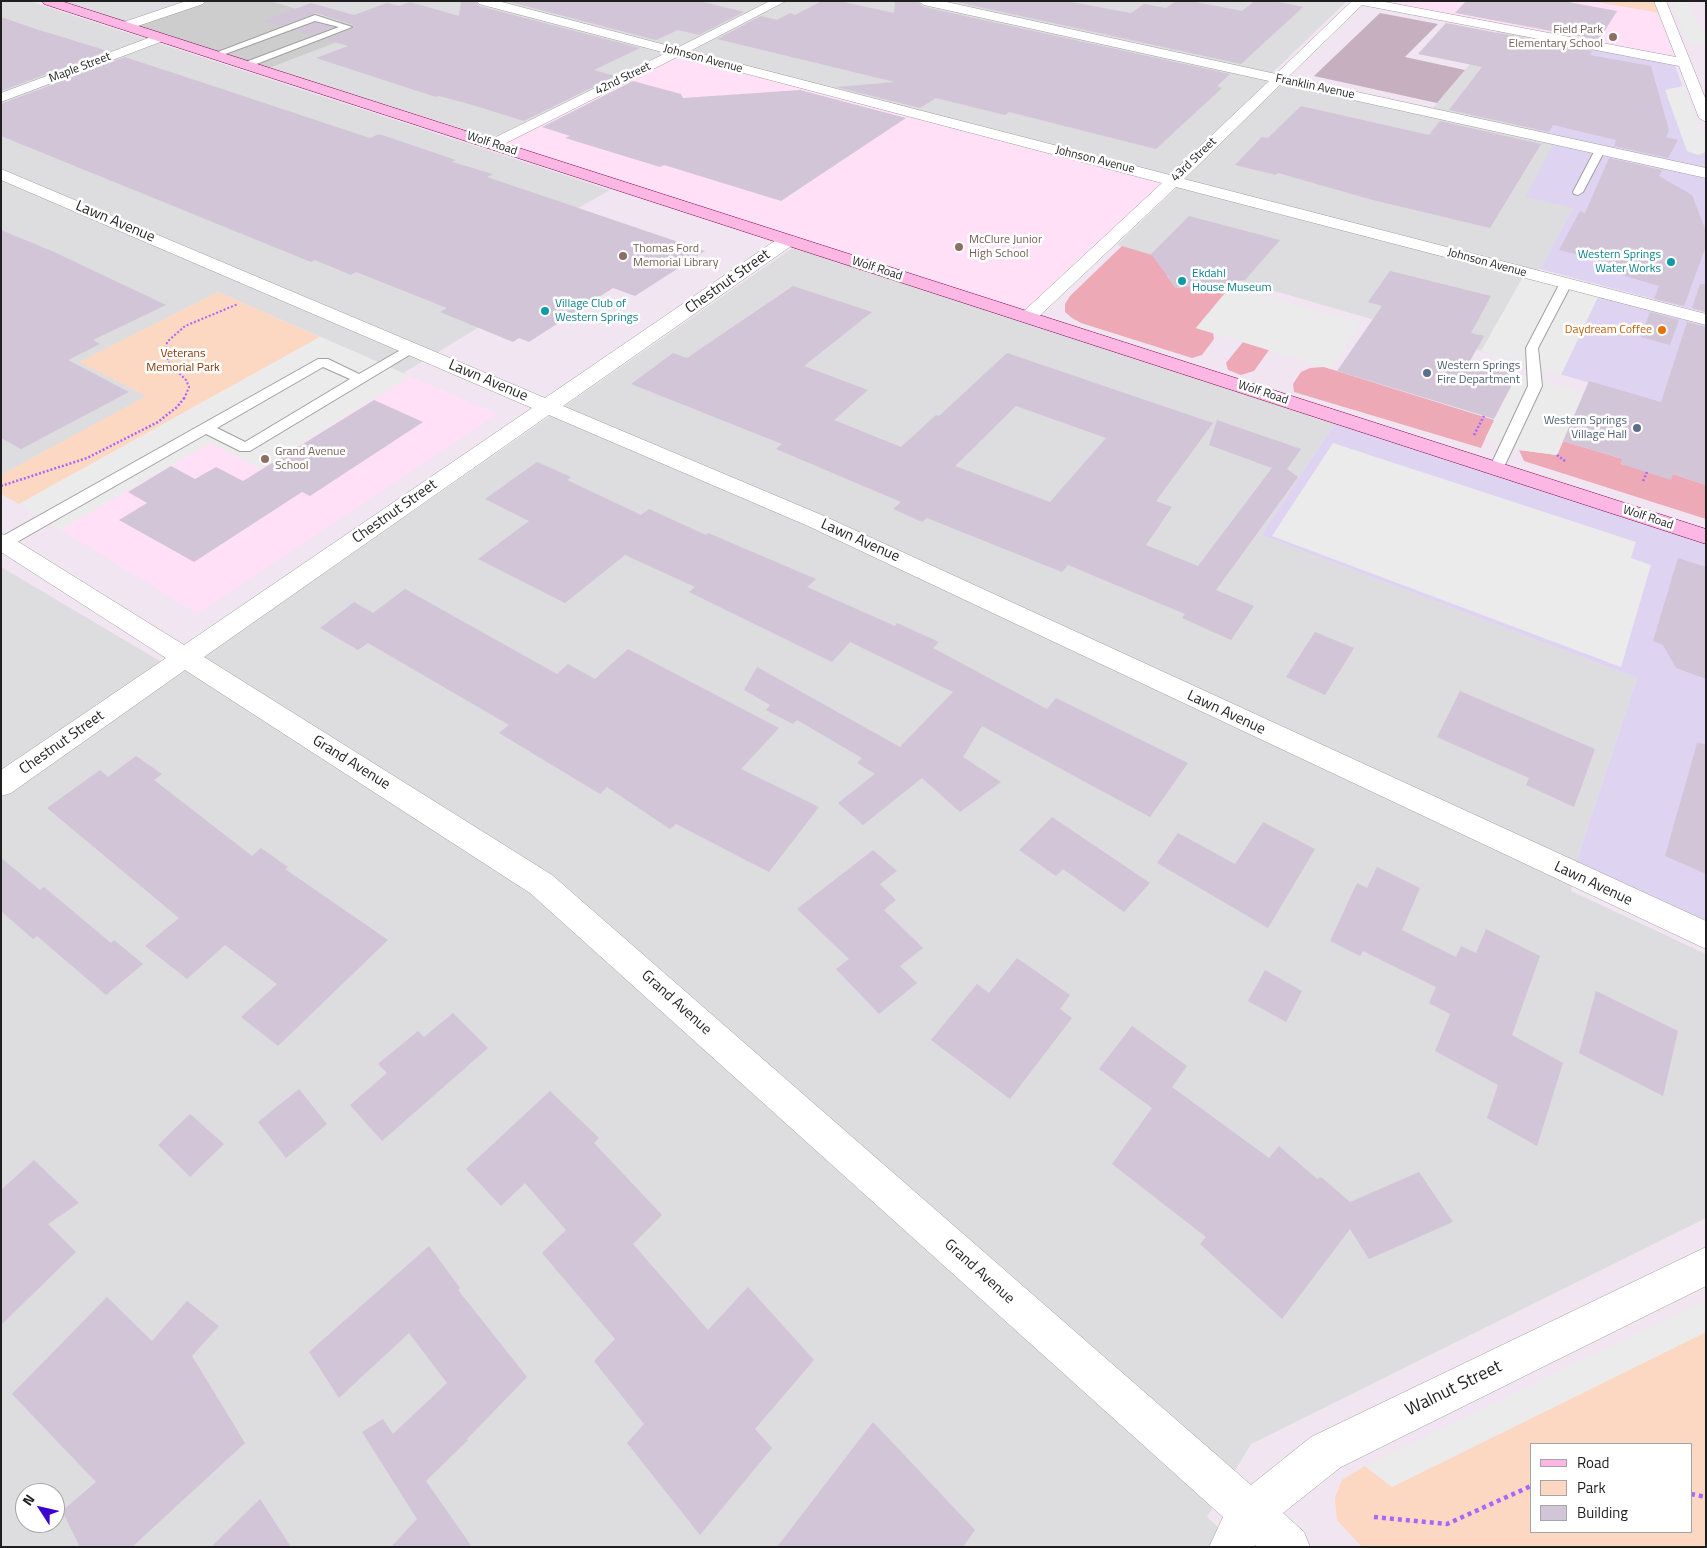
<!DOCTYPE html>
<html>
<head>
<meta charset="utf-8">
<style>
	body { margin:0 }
	#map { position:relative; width:1707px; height:1548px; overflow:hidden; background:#f0e5f1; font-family:"Titillium Web",sans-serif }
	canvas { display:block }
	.frame { position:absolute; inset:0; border:2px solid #1f1f1f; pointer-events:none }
	.legend { position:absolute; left:1530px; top:1443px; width:162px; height:90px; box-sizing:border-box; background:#fff; border:1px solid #a5a5a5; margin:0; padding:6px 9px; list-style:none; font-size:15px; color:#1f1f1f }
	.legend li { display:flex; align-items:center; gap:10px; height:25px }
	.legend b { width:25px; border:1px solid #a5a5a5 }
	.north { position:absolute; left:15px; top:1483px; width:50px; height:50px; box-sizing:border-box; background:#fff; border:1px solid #a5a5a5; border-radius:50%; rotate:305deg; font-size:14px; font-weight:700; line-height:20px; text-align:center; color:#1f1f1f }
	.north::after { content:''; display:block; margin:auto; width:18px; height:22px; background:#3c00cf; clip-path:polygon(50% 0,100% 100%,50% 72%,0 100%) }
</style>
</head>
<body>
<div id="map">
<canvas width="1707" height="1548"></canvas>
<div class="frame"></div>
<ul class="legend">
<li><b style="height:6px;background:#fdb7e5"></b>Road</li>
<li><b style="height:14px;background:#fcd7c1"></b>Park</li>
<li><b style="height:14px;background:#d3c5d8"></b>Building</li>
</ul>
<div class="north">N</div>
</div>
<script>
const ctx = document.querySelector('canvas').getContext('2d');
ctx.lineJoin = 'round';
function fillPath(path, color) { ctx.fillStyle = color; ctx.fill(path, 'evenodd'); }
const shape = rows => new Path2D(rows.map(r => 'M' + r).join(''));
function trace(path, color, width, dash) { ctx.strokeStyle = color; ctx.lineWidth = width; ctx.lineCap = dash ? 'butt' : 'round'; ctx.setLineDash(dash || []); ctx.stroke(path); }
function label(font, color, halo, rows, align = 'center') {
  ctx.font = font + ' "Titillium Web",sans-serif'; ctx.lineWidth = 5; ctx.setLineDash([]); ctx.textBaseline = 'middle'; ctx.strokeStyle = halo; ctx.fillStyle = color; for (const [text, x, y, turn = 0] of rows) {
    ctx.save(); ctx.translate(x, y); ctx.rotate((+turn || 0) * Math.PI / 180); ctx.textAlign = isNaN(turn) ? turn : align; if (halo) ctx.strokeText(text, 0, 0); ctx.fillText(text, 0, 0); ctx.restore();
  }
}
fillPath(shape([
	[1,1,29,1,610,190,504,250,567,274,403,373,218,292,80,362,147,396,1,475],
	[64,1,188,1,127,22],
	[270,1,1347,1,1271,74,1433,108,1499,30,1587,46,1532,130,1558,135,1573,208,1540,269,1523,277,1481,351,1117,245,1186,179,675,48,493,138,269,68,368,30],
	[794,247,1336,422,1261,535,1637,678,1576,863,1571,891,1706,954,1706,1218,1251,1444,1207,1517,1239,1547,1,1547,1,567,180,673],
	[25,1493,55,1493,55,1523,25,1523]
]), '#dddcde');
fillPath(shape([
	[1587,46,1674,63,1706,149,1706,313,1540,269,1573,208,1526,197,1557,136,1531,130],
	[1523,277,1706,325,1706,417,1481,351],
	[1336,422,1706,542,1706,921,1576,863,1637,678,1261,535]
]), '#ded4f2');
fillPath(shape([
	[1369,1,1590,1,1661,13,1678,60],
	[678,55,1164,182,1024,312,500,143],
	[320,337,497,414,197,614,19,504]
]), '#ffe0f6');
fillPath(shape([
	[188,1,270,1,369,30,269,68,127,22]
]), '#cdcdcd');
fillPath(shape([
	[1380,13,1438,24,1405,57,1465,70,1437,103,1314,76]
]), '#c6b0bf');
fillPath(shape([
	[1122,246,1236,280,1196,328,1213,333,1214,339,1202,355,1192,358,1081,323,1072,318,1065,312,1065,304,1070,296],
	[1189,274,1197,285,1176,288,1167,276],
	[1243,342,1269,350,1254,371,1241,375,1228,370,1226,363],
	[1324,367,1494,420,1481,448,1294,392,1293,384,1301,372,1310,368],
	[1563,441,1623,459,1621,464,1673,474,1706,485,1706,519,1524,461,1519,450,1557,455]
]), '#eda9b6');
fillPath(shape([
	[1590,1,1655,1,1661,13],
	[218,292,320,337,19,504,1,494,1,475,146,396,79,362],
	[1706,1332,1706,1547,1362,1547,1337,1520,1335,1498,1342,1480,1365,1466,1392,1487],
	[1531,1444,1691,1444,1691,1532,1531,1532]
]), '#fcd7c1');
fillPath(shape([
	[1672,2,1688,2,1706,39,1706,45,1689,44],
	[1683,86,1706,144,1706,152,1698,155,1687,151,1665,90],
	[1523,277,1598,297,1561,375,1481,351],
	[1231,286,1361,323,1331,369,1196,328],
	[320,337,410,376,261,469,210,443,60,530,19,504],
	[1518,373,1584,393,1557,455,1519,450,1485,439],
	[1333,443,1636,542,1631,558,1651,565,1621,667,1272,536],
	[1706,1300,1706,1332,1392,1487,1365,1466]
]), '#ebebeb');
fillPath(shape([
	[461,1,475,1,479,6,640,48,594,70,615,76,524,121,469,104,439,96,436,97,316,58,348,46,325,39,353,29,353,25,316,13,280,26,263,21,311,3,354,15,387,3,399,6,410,2,459,16],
	[506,1,699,1,744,12,699,35,678,30,656,40],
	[822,1,839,1,894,13,895,1,916,1,924,7,1230,74,1217,86,1222,88,1156,149,1009,112,1005,115,936,98,920,108,836,87,895,82,717,39,761,16,777,20,790,13,795,15],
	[952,1,1066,1,1131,13,1144,4,1166,8,1176,1,1190,1,1242,11,1255,1,1274,1,1303,7,1241,64],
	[1466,1,1563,1,1617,11,1599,40,1455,13],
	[1,17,36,29,108,51,1,91],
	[315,23,333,27,312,35,295,30],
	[1446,23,1592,51,1590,55,1651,66,1669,130,1666,137,1678,140,1668,158,1614,146,1616,140,1553,125,1549,132,1449,110,1482,67,1418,54],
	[125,57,370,138,379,134,456,160,452,162,493,174,487,177,705,251,635,296,613,288,529,342,519,338,513,342,440,312,447,308,356,272,351,275,315,260,311,262,1,136,1,104],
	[633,81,681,94,683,98,800,90,906,118,781,201,664,165,660,167,565,138,570,136,542,127],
	[1301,106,1429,135,1440,121,1541,144,1490,228,1369,199,1278,173,1276,175,1235,165,1262,137,1268,138],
	[1609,158,1662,170,1659,176,1692,195,1706,231,1706,246,1684,306,1654,299,1659,286,1618,274,1622,266,1559,250,1580,211,1585,213],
	[1189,216,1280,240,1245,280,1176,288,1151,254],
	[1,230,52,251,166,305,93,340,100,344,68,360,129,392,21,449,1,438],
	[1390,271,1491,296,1471,333,1484,336,1470,361,1517,375,1494,419,1337,371,1382,306,1368,302],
	[1700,284,1706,284,1706,312,1692,308],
	[793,286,872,312,804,366,868,390,834,420,901,447,936,415,939,416,1007,353,1213,423,1156,501,1172,507,1146,545,1198,566,1272,468,1209,445,1217,420,1301,449,1287,469,1298,477,1216,590,1254,606,1231,640,1182,618,1185,614,1068,565,1062,572,927,518,922,522,893,509,901,502,776,449,782,444,631,384,673,353,687,358],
	[1016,406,1106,438,1050,502,955,466],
	[1650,312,1679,320,1670,345,1641,337],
	[1687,322,1706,327,1706,485,1673,474,1671,480,1621,464,1623,459,1563,441,1589,381,1661,402],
	[374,400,423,422,310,496,302,492,194,562,119,520,147,503,128,492,171,466,195,479,216,467,243,481],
	[537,462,571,477,567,480,641,515,649,509,706,535,708,533,816,579,807,587,895,626,897,623,939,642,933,648,1047,709,1056,698,1188,763,1150,817,982,726,963,757,1001,782,960,812,922,778,863,825,838,803,875,774,857,763,862,758,797,720,793,724,766,710,770,705,744,690,757,667,900,747,953,692,850,642,832,662,689,592,695,587,625,555,565,603,478,559,529,521,485,499],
	[1678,558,1706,567,1706,679,1676,668,1663,645,1653,641],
	[405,589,557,674,568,664,595,679,628,649,779,728,741,769,819,807,769,872,676,824,670,829,607,787,600,794,499,733,509,725,368,643,358,650,320,628,354,602,373,613],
	[1315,632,1354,648,1325,695,1286,677],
	[1460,691,1595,749,1574,807,1526,785,1529,778,1437,737],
	[1697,743,1706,744,1706,874,1665,856],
	[136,756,162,774,154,780,252,856,261,848,288,867,285,869,388,940,278,1046,241,1017,277,984,225,945,187,979,145,946,179,918,47,808,100,770,108,777],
	[1052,817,1150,883,1124,912,1063,869,1056,876,1019,850],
	[1263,822,1315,849,1268,928,1157,863,1178,833,1235,864],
	[873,850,897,871,880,884,896,900,884,910,923,948,900,966,917,983,879,1014,836,969,849,959,797,909],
	[1,858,40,890,44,887,111,943,114,940,143,964,106,995,37,936,33,939,1,911],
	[1377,867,1420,888,1402,930,1456,957,1461,946,1476,953,1486,929,1540,956,1512,1035,1563,1063,1537,1146,1487,1118,1498,1085,1435,1051,1450,1014,1429,1003,1436,987,1363,951,1360,956,1330,941,1357,883,1367,888],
	[1017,958,1070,995,1060,1009,1072,1018,1010,1099,931,1040,977,984,989,993],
	[1265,970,1302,991,1286,1022,1248,1001],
	[1596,991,1678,1031,1663,1096,1579,1053],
	[453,1013,488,1048,382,1141,350,1105,387,1073,378,1064,418,1031,424,1037],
	[1132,1026,1187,1066,1172,1087,1269,1158,1279,1146,1317,1179,1321,1177,1350,1202,1419,1172,1453,1222,1369,1259,1350,1229,1282,1319,1200,1244,1206,1237,1112,1164,1152,1108,1099,1069],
	[299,1089,327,1124,286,1158,258,1122],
	[550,1091,599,1138,594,1143,662,1215,633,1244,708,1330,748,1287,814,1360,755,1429,772,1448,700,1535,627,1443,644,1424,594,1361,615,1339,542,1253,566,1230,525,1183,501,1206,466,1169],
	[190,1114,224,1144,190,1177,158,1145],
	[34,1160,79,1203,48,1224,76,1252,1,1325,1,1190],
	[429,1246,460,1288,458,1290,527,1377,467,1439,468,1440,426,1481,472,1547,391,1547,417,1519,362,1432,383,1419,393,1434,447,1383,409,1333,339,1398,309,1352],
	[107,1297,152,1341,187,1301,219,1326,192,1356,245,1443,132,1547,80,1547,62,1511,96,1482,12,1394],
	[873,1422,975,1530,963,1547,777,1547],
	[260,1499,291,1547,211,1547]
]), '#d3c5d8');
const lane = shape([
	[315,15,352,27,246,68,243,67,243,63,339,27,315,21,217,57,214,58,210,55,315,15],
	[1600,147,1605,150,1583,192,1578,195,1574,194,1573,192,1595,150,1600,147],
	[1566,279,1572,283,1538,348,1542,386,1503,469,1501,472,1496,473,1491,472,1489,469,1528,386,1526,348,1560,283,1566,279],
	[411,344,416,345,417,348,416,351,250,451,240,451,206,434,10,546,1,546,1,537,318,359,328,359,359,374,411,344],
	[323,367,350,379,245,442,217,428,323,367]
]);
const street = shape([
	[186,1,205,1,203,4,129,29,125,30,119,26,121,23,186,1],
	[477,1,498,1,677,48,770,1,786,1,690,51,1170,175,1269,81,924,5,918,1,942,1,1276,74,1352,1,1380,1,1676,57,1654,1,1666,1,1706,100,1706,122,1699,118,1679,66,1362,5,1288,77,1706,168,1706,178,1281,84,1184,179,1706,314,1706,325,1176,187,1034,321,1028,322,1022,321,1019,317,1022,313,1162,183,679,56,498,147,488,147,486,144,488,141,666,53,479,4,477,1],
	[159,34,165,38,163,41,1,102,1,93,159,34],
	[1,169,545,398,782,236,794,236,796,240,794,244,563,406,824,516,1706,921,1706,949,808,526,549,415,204,657,552,875,1251,1485,1311,1437,1706,1247,1706,1286,1341,1467,1283,1513,1304,1532,1310,1547,1257,1547,1255,1545,1254,1547,1209,1547,1223,1517,530,893,185,670,11,793,1,796,1,770,166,658,1,552,1,534,9,536,184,645,532,408,1,180,1,169]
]);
const secondary = shape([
	[42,1,61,1,1706,529,1706,544,44,4,42,1]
]);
trace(lane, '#a0a0a0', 2);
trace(street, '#a0a0a0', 1);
trace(secondary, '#7d004b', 1);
trace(shape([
	[184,399,189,387,186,380,169,363,166,353,167,342,185,326,238,304]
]), '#a468ff', 2, [2, 2]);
trace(shape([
	[1474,435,1484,416],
	[1557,455,1565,461],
	[1643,481,1647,472],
	[1,486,87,458,158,422,177,407,185,397]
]), '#a468ff', 2.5, [2, 2]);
trace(shape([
	[1691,1494,1706,1497],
	[1374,1517,1447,1524,1531,1486]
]), '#a468ff', 4.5, [4, 4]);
fillPath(lane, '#fff');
fillPath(street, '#fff');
fillPath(secondary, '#fdb7e5');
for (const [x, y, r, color] of [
	[1613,37,5,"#8d6e63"],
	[959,247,5,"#8d6e63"],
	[623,256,5,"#8d6e63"],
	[1671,262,5,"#0f9aa8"],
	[1182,281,5,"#0f9aa8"],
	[545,311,5,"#0f9aa8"],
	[1662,330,5,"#e8710a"],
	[1427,373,5,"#5c6f8a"],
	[1637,428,5,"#5c6f8a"],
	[265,459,5,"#8d6e63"]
]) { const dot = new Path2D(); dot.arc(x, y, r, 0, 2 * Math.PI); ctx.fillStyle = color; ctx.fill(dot); trace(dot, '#fff', 2); }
label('12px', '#785e54', '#fff', [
	["Field Park",1603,30,"right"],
	["Elementary School",1603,44,"right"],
	["McClure Junior",969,240],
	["High School",969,254],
	["Thomas Ford",633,249],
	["Memorial Library",633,263],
	["Grand Avenue",275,452],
	["School",275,466]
], 'left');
label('12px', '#1f1f1f', '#fff', [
	["Johnson Avenue",703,59,15],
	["Maple Street",80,68,-21],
	["42nd Street",623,79,-26],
	["Franklin Avenue",1315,87,12],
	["Wolf Road",492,144,18],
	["Johnson Avenue",1095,160,14],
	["43rd Street",1194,160,-44],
	["Johnson Avenue",1487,263,15],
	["Wolf Road",877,269,18],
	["Wolf Road",1263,393,18],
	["Wolf Road",1648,518,18]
]);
label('12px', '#0d838f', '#fff', [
	["Western Springs",1661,255,"right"],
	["Water Works",1661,269,"right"],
	["Ekdahl",1192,274],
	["House Museum",1192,288],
	["Village Club of",555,304],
	["Western Springs",555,318]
], 'left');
label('12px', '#c56008', '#fff', [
	["Daydream Coffee",1652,330]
], 'right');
label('12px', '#853606', '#fff', [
	["Veterans",183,354],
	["Memorial Park",183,368]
]);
label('12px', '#4e5e75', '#fff', [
	["Western Springs",1437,366],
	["Fire Department",1437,380],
	["Western Springs",1627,421,"right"],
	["Village Hall",1627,435,"right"]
], 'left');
label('15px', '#1f1f1f', '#fff', [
	["Lawn Avenue",115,222,23],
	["Chestnut Street",728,282,-35],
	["Lawn Avenue",488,381,23],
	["Chestnut Street",395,512,-35],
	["Lawn Avenue",860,541,24],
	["Lawn Avenue",1226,713,25],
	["Chestnut Street",62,743,-35],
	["Grand Avenue",351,763,32],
	["Lawn Avenue",1593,884,25],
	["Grand Avenue",676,1003,42],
	["Grand Avenue",979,1272,42]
]);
label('18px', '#1f1f1f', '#fff', [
	["Walnut Street",1454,1389,-26]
]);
</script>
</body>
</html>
